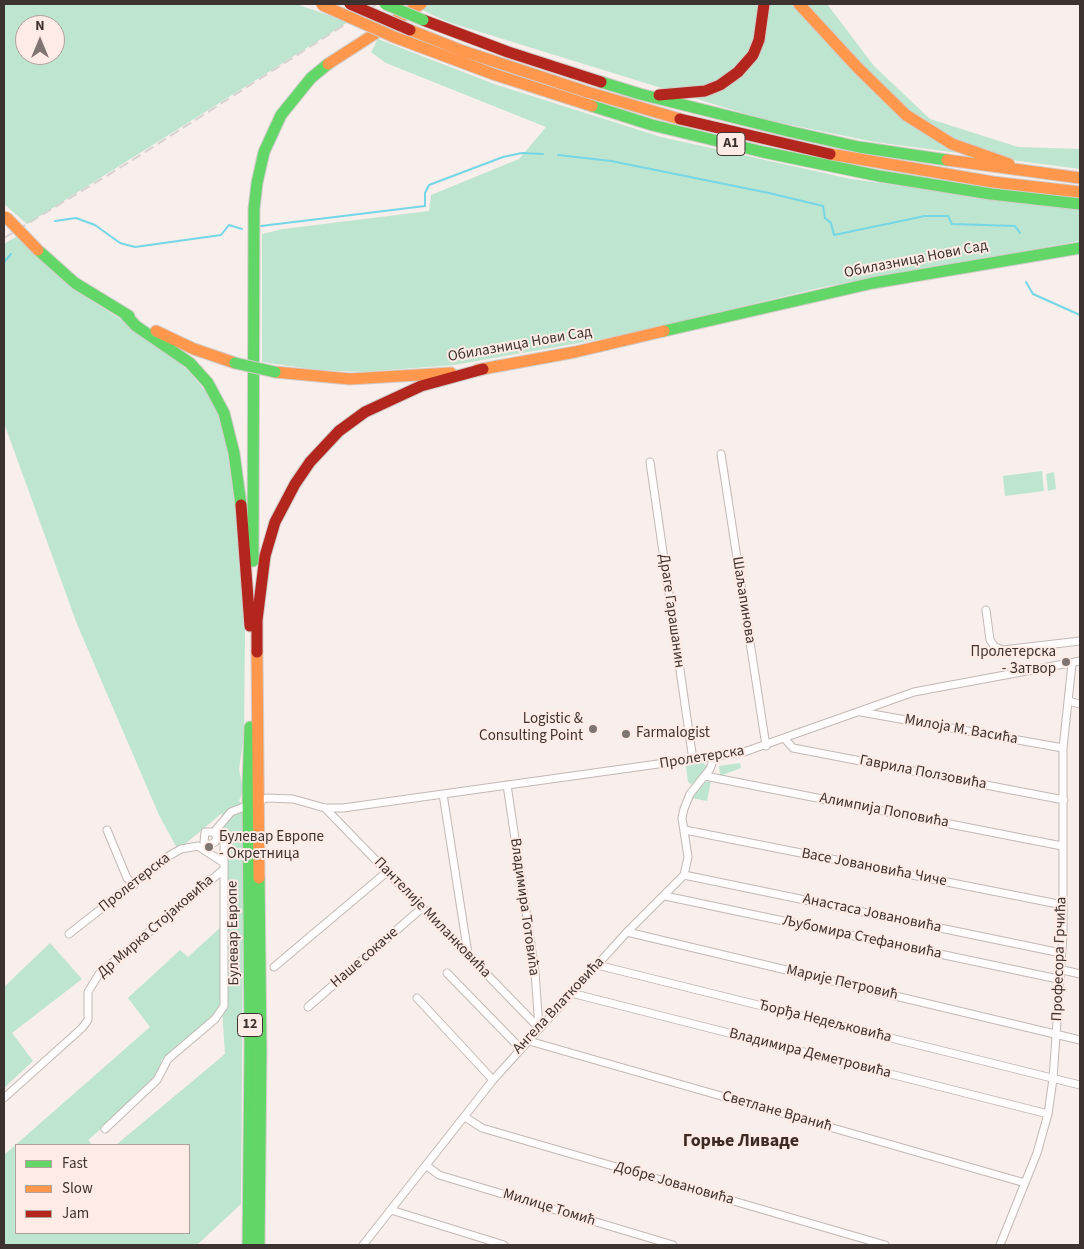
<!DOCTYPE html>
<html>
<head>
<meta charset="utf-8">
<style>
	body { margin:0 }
	#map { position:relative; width:1084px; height:1249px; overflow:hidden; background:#f8eeeb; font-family:"Source Sans 3",sans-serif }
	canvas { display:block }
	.frame { position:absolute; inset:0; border:5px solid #3c3330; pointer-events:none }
	.legend { position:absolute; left:15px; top:1144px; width:175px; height:90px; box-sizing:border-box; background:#feebe5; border:1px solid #b0a19d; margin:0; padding:6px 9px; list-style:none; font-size:15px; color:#3c3330 }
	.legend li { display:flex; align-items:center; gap:10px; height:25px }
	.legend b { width:25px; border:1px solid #b0a19d }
	.north { position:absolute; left:15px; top:15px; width:50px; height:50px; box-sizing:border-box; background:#feebe5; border:1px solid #b0a19d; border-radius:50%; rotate:0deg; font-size:14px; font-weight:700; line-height:20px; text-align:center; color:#3c3330 }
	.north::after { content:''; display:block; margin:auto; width:18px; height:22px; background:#7e7471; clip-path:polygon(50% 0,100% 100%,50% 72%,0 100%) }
</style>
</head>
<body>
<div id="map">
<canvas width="1084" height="1249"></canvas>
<div class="frame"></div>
<ul class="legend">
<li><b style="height:6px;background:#63d668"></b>Fast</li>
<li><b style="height:6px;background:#ff974d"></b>Slow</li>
<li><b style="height:6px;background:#b3261e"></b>Jam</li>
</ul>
<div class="north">N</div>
</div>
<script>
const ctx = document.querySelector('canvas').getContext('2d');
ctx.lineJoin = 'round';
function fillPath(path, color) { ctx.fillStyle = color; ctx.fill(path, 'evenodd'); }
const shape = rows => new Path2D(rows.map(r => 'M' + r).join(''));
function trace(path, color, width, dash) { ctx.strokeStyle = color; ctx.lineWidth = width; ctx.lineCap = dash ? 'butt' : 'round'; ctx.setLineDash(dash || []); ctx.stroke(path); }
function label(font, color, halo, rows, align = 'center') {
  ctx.font = font + ' "Source Sans 3",sans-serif'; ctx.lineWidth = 4; ctx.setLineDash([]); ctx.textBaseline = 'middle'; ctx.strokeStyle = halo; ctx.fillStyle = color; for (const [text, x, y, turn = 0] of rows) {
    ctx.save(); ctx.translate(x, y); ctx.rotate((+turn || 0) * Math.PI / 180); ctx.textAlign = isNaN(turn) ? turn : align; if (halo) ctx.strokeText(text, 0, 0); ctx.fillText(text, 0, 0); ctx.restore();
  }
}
fillPath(shape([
	[4,4,296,4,348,22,27,224,4,204],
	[25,25,55,25,55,55,25,55],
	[409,4,827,4,874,66,930,119,1018,147,1080,149,1080,169,875,142,762,119,448,22],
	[378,39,494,84,661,137,851,179,1080,210,1080,241,823,287,625,335,454,365,363,372,318,370,262,362,262,234,283,229,429,211,431,195,519,159,546,127,386,63,371,52],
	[19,235,60,275,86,297,153,340,188,370,207,393,216,408,226,442,244,573,245,633,244,735,239,769,243,790,239,801,244,807,241,1204,197,1245,4,1245,4,1155,150,1027,128,998,180,950,188,957,221,927,222,813,178,850,159,815,77,624,4,423,4,244],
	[222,1009,225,1054,116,1145,189,1145,189,1233,16,1233,16,1145,93,1145,88,1140,154,1084,162,1059],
	[1042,471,1044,491,1005,496,1003,476],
	[1054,472,1056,489,1048,491,1046,474],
	[703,763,707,766,692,785,688,782,686,766],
	[740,763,741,768,720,776,719,766],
	[711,781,707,801,691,798,704,782],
	[50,943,82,979,12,1033,33,1061,4,1088,4,987]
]), '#bde5cf');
trace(shape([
	[558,155,611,161,769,193,823,206,825,218,831,223,834,235,925,216,948,216,952,224,1015,226,1020,233],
	[55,221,76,218,95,225,120,243,135,247,221,235,229,225,242,229],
	[261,226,425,206,425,193,429,185,503,157,522,153,543,154],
	[4,262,11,254],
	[1026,282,1033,294,1080,315]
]), '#75d6e6', 2);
const street = shape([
	[721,454,766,746],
	[650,462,693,760],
	[986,610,990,640,995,647,1003,650,1080,641],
	[1068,701,1080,704],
	[861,712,1063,748],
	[785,739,793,748,1064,800],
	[705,776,1062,846],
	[507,785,535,972,539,1028],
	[443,794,468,954],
	[325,808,539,1028],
	[218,827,224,838,224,863],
	[107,830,127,878,134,885],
	[685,830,1063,905],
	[214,832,205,832,204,842,209,845,215,842,217,838,214,832,231,812,267,798,293,799,325,808,343,808,744,752,914,692,1080,661],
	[684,875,1061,953],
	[665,896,1058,979],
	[627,932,1080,1040],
	[69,934,167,857,181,849,198,846,224,863,224,1006,215,1019,168,1059,157,1080,105,1129],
	[597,965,1080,1085],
	[274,967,388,871],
	[1059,969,1080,974],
	[447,973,521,1049],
	[571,993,1048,1114],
	[417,998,493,1080],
	[308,1007,422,908],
	[529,1041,1025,1183],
	[4,1098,82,1028,88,1020,88,992,99,974,223,870],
	[465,1117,482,1128,885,1245],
	[427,1166,439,1175,673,1245],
	[391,1210,504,1245],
	[363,1245,493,1080,627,932,684,875,688,857,682,818,684,809,690,794,710,769,714,757],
	[1000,1245,1037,1153,1048,1114,1053,1079,1063,935,1063,748,1072,664]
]);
const fast = shape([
	[601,82,640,94,792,132,859,147,947,160],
	[592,106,652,125,763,152,879,176,991,194,1080,204],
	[38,250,75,283,129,316],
	[124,313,136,326,190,363,208,383,224,413,234,453,241,505],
	[664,331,873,283,1080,248],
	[253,561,254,209,257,183,264,152,281,115,311,78,328,64],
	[259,878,261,1051,259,1245],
	[248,1245,250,1046,248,785,250,727]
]);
const slow = shape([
	[799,4,857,67,906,115,952,144,1009,164],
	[410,30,463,51,587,92,680,119],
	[394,37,493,74,592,106],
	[328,64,421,4],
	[830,154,993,182,1080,192],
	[947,160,1080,178],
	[156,331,194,349,235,363],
	[477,370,575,352,664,331],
	[275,372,350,379,451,373],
	[257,652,259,878]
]);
const jam = shape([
	[423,20,508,52,601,82],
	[659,95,705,91,720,85,738,72,753,55,759,40,764,4],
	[680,119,830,154],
	[241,505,250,626],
	[257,652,257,620,265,556,275,522,295,484,310,462,339,431,365,412,421,386,483,369]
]);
trace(street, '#c2b9b6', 9);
trace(fast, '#d2ccca', 13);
trace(slow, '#d2ccca', 13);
trace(jam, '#d2ccca', 13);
trace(street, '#fefcfc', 7);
trace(fast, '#63d668', 11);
trace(slow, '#ff974d', 11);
trace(jam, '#b3261e', 11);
trace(shape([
	[4,238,131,161,377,4]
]), '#d6d3d2', 2, [10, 5]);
const fastBridge = shape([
	[385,4,423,20],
	[235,363,275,372]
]);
const slowBridge = shape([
	[322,5,394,37],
	[6,217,38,250]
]);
const jamBridge = shape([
	[350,4,410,30]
]);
trace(fastBridge, '#d2ccca', 13, []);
trace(slowBridge, '#d2ccca', 13, []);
trace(jamBridge, '#d2ccca', 13, []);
trace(fastBridge, '#63d668', 11);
trace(slowBridge, '#ff974d', 11);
trace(jamBridge, '#b3261e', 11);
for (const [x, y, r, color] of [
	[1066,662,5,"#7e7471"],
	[593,729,5,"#7e7471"],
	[626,734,5,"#7e7471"],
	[209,847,5,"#7e7471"]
]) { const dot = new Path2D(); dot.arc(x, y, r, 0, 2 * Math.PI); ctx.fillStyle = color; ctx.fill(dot); trace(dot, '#feebe5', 2); }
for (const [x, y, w] of [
	[731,144,28],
	[250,1025,25]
]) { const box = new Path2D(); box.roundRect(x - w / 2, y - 11.5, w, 23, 4); ctx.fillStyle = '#feebe5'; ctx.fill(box); trace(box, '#3c3330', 1); }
label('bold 14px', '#3c3330', null, [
	["A1",731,144],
	["12",250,1025]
]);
label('15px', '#3c3330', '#feebe5', [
	["Обилазница Нови Сад",916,260,-11],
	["Обилазница Нови Сад",520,345,-10],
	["Шаљапинова",743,600,81],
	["Драге Гарашанин",671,611,82],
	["Милоја М. Васића",961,730,10],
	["Пролетерска",702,758,-9],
	["Гаврила Ползовића",923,773,11],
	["Алимпија Поповића",884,811,11],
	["Васе Јовановића Чиче",874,868,11],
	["Пролетерска",135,883,-38],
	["Владимира Тотовића",524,907,82],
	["Анастаса Јовановића",872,914,12],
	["Пантелије Миланковића",432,918,46],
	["Др Мирка Стојаковића",156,927,-41],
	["Булевар Европе",234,933,-91],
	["Љубомира Стефановића",862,938,12],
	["Наше сокаче",365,958,-41],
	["Професора Грчића",1060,959,-88],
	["Марије Петровић",842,983,13],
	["Ангела Влатковића",559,1006,-47],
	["Ђорђа Недељковића",825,1022,14],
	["Владимира Деметровића",810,1054,14],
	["Светлане Вранић",777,1112,16],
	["Добре Јовановића",674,1184,16],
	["Милице Томић",549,1208,17]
]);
label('15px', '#3c3330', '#feebe5', [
	["Пролетерска",1056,653],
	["- Затвор",1056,670],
	["Logistic &",583,720],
	["Consulting Point",583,737],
	["Farmalogist",636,734,"left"],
	["Булевар Европе",219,838,"left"],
	["- Окретница",219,855,"left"]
], 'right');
label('bold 18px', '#3c2b25', '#feebe5', [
	["Горње Ливаде",741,1142]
]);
</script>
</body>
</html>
